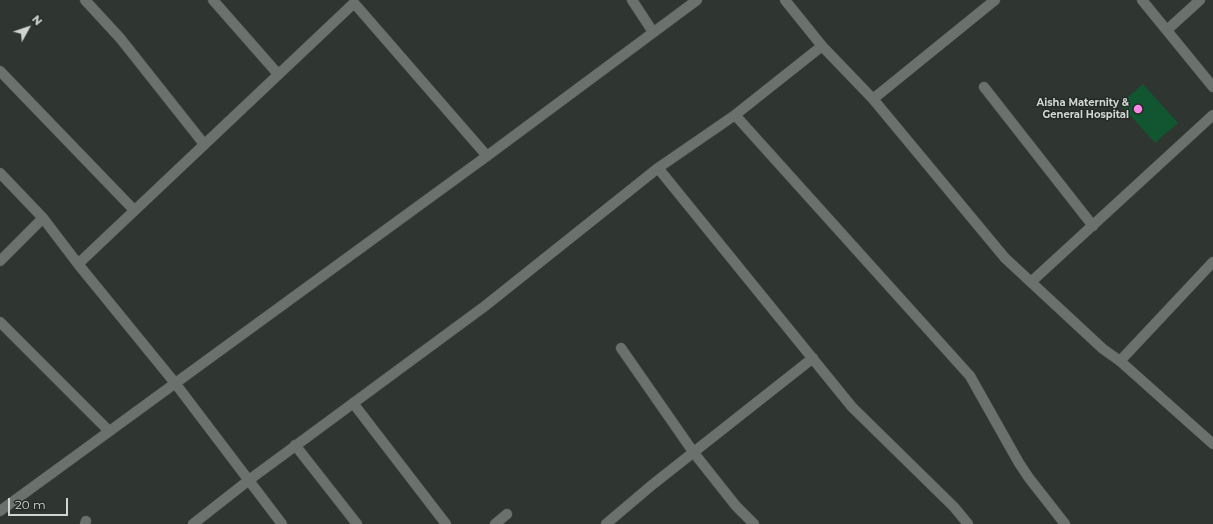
<!DOCTYPE html>
<html>
<head>
<meta charset="utf-8">
<style>
	body { margin:0 }
	#map { position:relative; width:1213px; height:524px; overflow:hidden; background:#2f3531; font-family:Montserrat,sans-serif }
	canvas { display:block }
	.north { position:absolute; left:8px; top:8px; width:40px; height:40px; -webkit-text-stroke:3px #252b27; paint-order:stroke; rotate:50deg; font-size:11px; font-weight:700; line-height:16px; text-align:center; color:#d1d4d2 }
	.north::after { content:''; display:block; margin:auto; width:14px; height:18px; background:#d1d4d2; clip-path:polygon(50% 0,100% 100%,50% 72%,0 100%) }
	.scale { position:absolute; left:8px; top:498px; width:60px; height:18px; box-sizing:border-box; border:2px solid #d1d4d2; border-top:0; padding-left:5px; font-size:12px; line-height:14px; white-space:nowrap; color:#d1d4d2; -webkit-text-stroke:3px #252b27; paint-order:stroke }
</style>
</head>
<body>
<div id="map">
<canvas width="1213" height="524"></canvas>
<div class="north">N</div>
<div class="scale">20 m</div>
</div>
<script>
const ctx = document.querySelector('canvas').getContext('2d');
ctx.lineJoin = 'round';
function fillPath(path, color) { ctx.fillStyle = color; ctx.fill(path, 'evenodd'); }
const shape = rows => new Path2D(rows.map(r => 'M' + r).join(''));
function trace(path, color, width, dash) { ctx.strokeStyle = color; ctx.lineWidth = width; ctx.lineCap = dash ? 'butt' : 'round'; ctx.setLineDash(dash || []); ctx.stroke(path); }
function label(font, color, halo, rows, align = 'center') {
  ctx.font = font + ' Montserrat,sans-serif'; ctx.lineWidth = 3; ctx.setLineDash([]); ctx.textBaseline = 'middle'; ctx.strokeStyle = halo; ctx.fillStyle = color; for (const [text, x, y, turn = 0] of rows) {
    ctx.save(); ctx.translate(x, y); ctx.rotate((+turn || 0) * Math.PI / 180); ctx.textAlign = isNaN(turn) ? turn : align; if (halo) ctx.strokeText(text, 0, 0); ctx.fillText(text, 0, 0); ctx.restore();
  }
}
fillPath(shape([
	[1143,84,1178,123,1155,143,1120,104]
]), '#125531');
const minor = shape([
	[85,0,120,38,204,144],
	[213,0,278,74],
	[632,0,653,32],
	[1142,0,1213,87],
	[1167,30,1200,0],
	[0,71,134,210],
	[984,87,1093,226],
	[735,115,970,376,1019,463,1029,478,1065,524],
	[658,168,852,407,954,507,968,524],
	[0,173,43,218,78,264,175,383,282,524],
	[0,261,43,218],
	[78,264,354,3,487,156],
	[1031,282,1213,115],
	[0,322,109,431],
	[621,348,694,453,736,506,754,524],
	[1120,361,1213,262],
	[353,403,446,524],
	[295,445,357,524],
	[85,524,86,521],
	[193,524,249,480,485,306,658,168,735,115,822,46],
	[495,524,507,514],
	[606,524,652,485,813,358]
]);
const tertiary = shape([
	[785,0,822,46,873,99,1005,258,1103,349,1120,361,1213,444],
	[873,99,995,0],
	[0,511,487,156,697,0]
]);
trace(minor, '#4b504d', 11);
trace(tertiary, '#4b504d', 11);
trace(minor, '#6b726d', 10);
trace(tertiary, '#6b726d', 10);
for (const [x, y, r, color] of [
	[1138,109,5,"#fb87e5"]
]) { const dot = new Path2D(); dot.arc(x, y, r, 0, 2 * Math.PI); ctx.fillStyle = color; ctx.fill(dot); trace(dot, '#252b27', 1.5); }
label('bold 10px', '#d1d4d2', '#252b27', [
	["Aisha Maternity &",1129,103],
	["General Hospital",1129,115]
], 'right');
</script>
</body>
</html>
